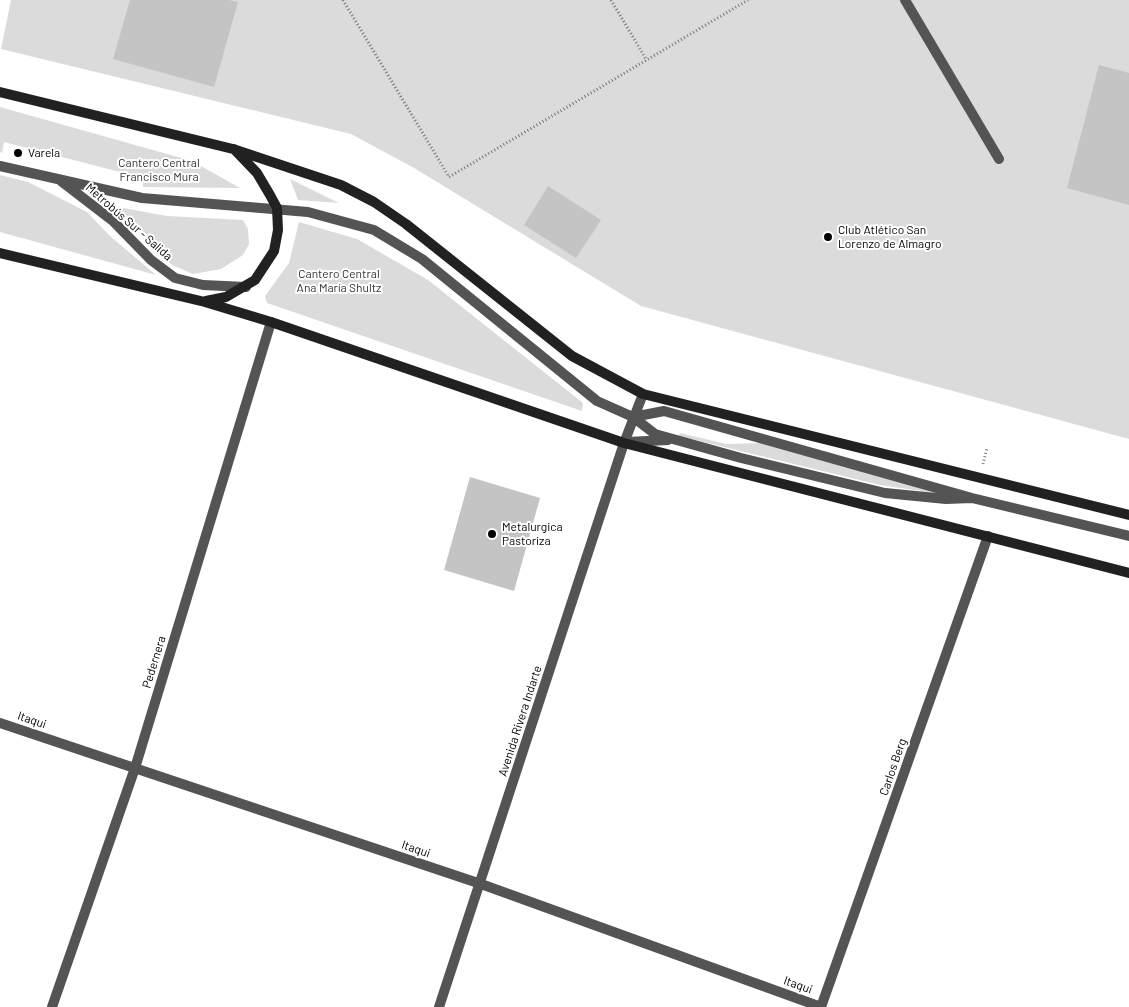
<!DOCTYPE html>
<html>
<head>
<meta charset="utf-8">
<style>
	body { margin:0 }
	canvas { display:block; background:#fff }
</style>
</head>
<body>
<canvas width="1129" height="1007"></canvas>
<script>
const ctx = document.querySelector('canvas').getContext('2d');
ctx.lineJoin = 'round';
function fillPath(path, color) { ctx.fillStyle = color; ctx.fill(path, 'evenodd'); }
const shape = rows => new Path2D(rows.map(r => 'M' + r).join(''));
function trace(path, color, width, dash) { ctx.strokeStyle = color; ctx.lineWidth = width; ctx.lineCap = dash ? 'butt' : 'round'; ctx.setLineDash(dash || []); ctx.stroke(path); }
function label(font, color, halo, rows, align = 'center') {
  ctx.font = font + ' Barlow,sans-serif'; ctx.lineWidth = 4; ctx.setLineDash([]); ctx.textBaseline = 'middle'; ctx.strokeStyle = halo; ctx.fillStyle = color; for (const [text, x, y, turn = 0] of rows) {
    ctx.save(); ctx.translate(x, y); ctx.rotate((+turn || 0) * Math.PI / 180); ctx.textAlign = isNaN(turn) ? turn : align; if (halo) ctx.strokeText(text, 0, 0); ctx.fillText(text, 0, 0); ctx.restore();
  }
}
fillPath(shape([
	[11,0,1129,0,1129,439,641,306,414,168,351,134,1,49],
	[0,107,192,161,240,188,143,187,143,178,4,142,2,153,0,152],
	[0,175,28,182,87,212,110,236,156,275,0,232],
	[290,179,339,203,298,200],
	[118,207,167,216,243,220,248,229,249,244,243,255,221,269,193,274,172,265,150,247],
	[299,222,357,239,428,280,583,403,582,411,267,303,265,296,289,263],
	[680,433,726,444,762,443,948,495,880,485,679,436]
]), '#dbdbdb');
fillPath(shape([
	[130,0,229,0,238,2,214,87,113,59],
	[1099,65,1129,73,1129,205,1067,188],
	[548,186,601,220,576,258,524,225],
	[470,477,540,498,514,591,444,570]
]), '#c4c4c4');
trace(shape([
	[343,0,449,177,748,0],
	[611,0,646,59],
	[983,464,987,448]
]), '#767676', 3, [1, 2.5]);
trace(shape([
	[905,0,999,159],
	[0,166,142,198,308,212,374,230,422,259,597,401,633,417,655,434,741,458,885,493,946,499,972,498],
	[61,181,113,221,151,260,175,278,203,285,246,287],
	[633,417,664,411,972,498,1129,536],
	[627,442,668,440]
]), '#545454', 10);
trace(shape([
	[0,723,481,884,821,1007],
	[52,1007,135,768,271,322],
	[439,1007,624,443,643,394],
	[821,1007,988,536]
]), '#545454', 10);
trace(shape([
	[0,92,233,149,341,185,374,202,406,224,572,356,643,394,1129,515],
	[0,253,205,302,271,322,624,443,1129,573],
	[206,301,226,297,255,280,274,251,278,230,277,208,270,195,257,173,234,149]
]), '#212121', 10);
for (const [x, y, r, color] of [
	[18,153,5,"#000"],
	[828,237,5,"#000"],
	[492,534,5,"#000"]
]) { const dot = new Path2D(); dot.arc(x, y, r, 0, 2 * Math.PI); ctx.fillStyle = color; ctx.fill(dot); trace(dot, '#fff', 2); }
label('12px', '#000', '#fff', [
	["Varela",28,153],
	["Club Atlético San",838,230],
	["Lorenzo de Almagro",838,244],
	["Metalurgica",502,527],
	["Pastoriza",502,541]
], 'left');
label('12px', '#323232', '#fff', [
	["Cantero Central",159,163],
	["Francisco Mura",159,177],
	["Cantero Central",339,274],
	["Ana María Shultz",339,288]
]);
label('12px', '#000', '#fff', [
	["Metrobús Sur - Salida",129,222,41],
	["Pedernera",154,662,-73],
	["Itaqui",32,720,19],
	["Avenida Rivera Indarte",520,721,-72],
	["Carlos Berg",893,767,-71],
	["Itaqui",416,849,19],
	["Itaqui",798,985,20]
]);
</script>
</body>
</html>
